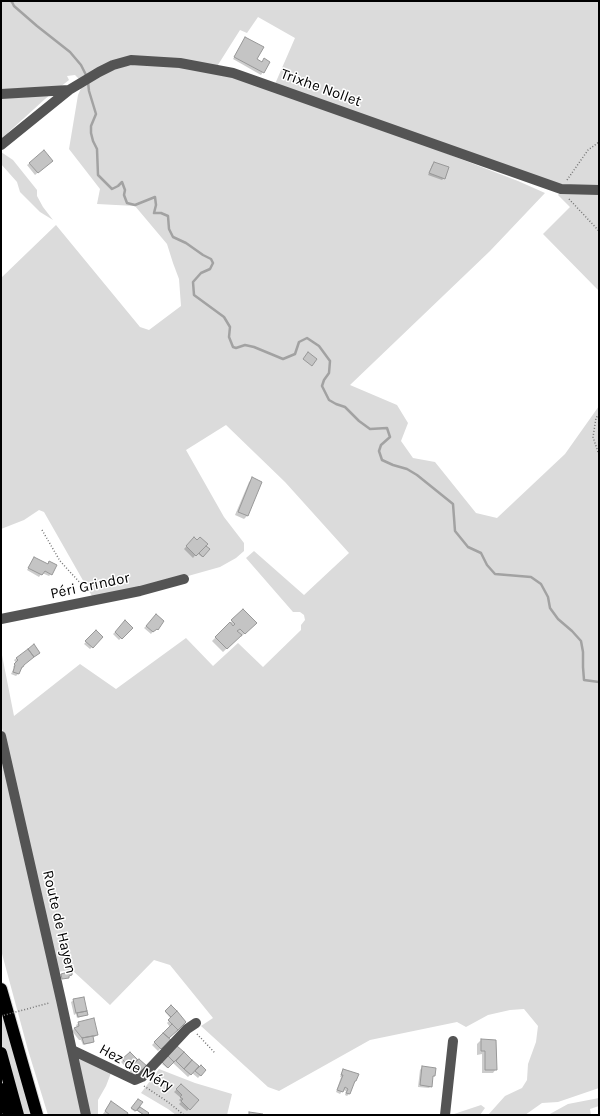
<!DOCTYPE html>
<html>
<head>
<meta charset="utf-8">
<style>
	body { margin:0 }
	#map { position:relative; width:600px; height:1116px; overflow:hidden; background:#fff; font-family:Karla,sans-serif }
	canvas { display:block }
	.frame { position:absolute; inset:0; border:2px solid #000; pointer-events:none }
</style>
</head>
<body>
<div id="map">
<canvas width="600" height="1116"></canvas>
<div class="frame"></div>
</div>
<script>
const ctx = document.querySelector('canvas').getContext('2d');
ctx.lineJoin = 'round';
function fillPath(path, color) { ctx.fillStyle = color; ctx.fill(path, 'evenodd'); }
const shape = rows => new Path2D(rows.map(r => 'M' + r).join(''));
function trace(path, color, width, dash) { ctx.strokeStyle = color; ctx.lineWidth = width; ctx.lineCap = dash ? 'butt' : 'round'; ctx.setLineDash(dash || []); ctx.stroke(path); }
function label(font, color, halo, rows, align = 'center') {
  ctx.font = font + ' Karla,sans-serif'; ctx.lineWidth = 3; ctx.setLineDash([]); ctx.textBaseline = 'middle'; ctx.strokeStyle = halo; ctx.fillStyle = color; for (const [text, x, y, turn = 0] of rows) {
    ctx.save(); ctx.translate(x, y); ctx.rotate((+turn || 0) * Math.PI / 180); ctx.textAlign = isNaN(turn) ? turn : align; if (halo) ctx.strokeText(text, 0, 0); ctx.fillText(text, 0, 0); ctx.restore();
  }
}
fillPath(shape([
	[1,1,599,1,599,291,543,234,570,207,558,195,564,187,275,84,295,38,258,17,247,33,240,30,216,68,133,59,80,80,75,75,67,76,69,80,45,99,1,139],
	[145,63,213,70,427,146,518,181,545,193,490,251,350,385,397,405,408,423,401,441,413,458,435,462,476,513,497,518,565,454,599,406,599,1088,558,1102,542,1103,525,1115,488,1115,505,1096,522,1088,527,1080,528,1064,536,1042,538,1026,524,1009,510,1010,488,1015,466,1027,457,1022,370,1040,279,1091,268,1087,201,1026,213,1018,170,965,154,960,110,1005,72,970,57,972,1,724,1,650,14,716,80,664,116,689,186,638,213,666,238,643,263,667,301,630,301,625,305,620,304,615,300,612,293,612,246,558,254,551,304,595,349,553,285,482,226,425,186,450,224,517,244,543,244,551,236,558,220,567,188,576,93,598,44,512,39,510,24,520,1,529,1,278,56,225,140,327,149,330,181,306,179,279,173,263,167,244,135,206,97,204,100,189,69,149,78,95,82,86,114,68],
	[1,152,13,160,37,190,37,196,43,207,53,220,40,212,20,192,17,182,1,164],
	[1,750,82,1115,48,1115,28,1050,1,950],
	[1,1008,32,1115,21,1115,18,1104,1,1043],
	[79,1058,111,1073,106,1086,98,1100,98,1115,89,1115,77,1060],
	[159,1069,195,1083,232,1094,227,1115,176,1115,168,1109,141,1093],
	[599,1098,599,1106,590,1109,591,1115,548,1115,568,1104],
	[481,1105,485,1108,480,1115,451,1115]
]), '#dbdbdb');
fillPath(shape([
	[245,38,256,60,261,63,264,59,269,62,261,75,233,59],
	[30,163,49,163,35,175,27,165],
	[434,163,444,178,442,180,428,175,432,165],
	[252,479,248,515,244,519,235,515,249,482],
	[194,538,197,541,199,551,209,549,202,557,197,553,193,558,184,549],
	[34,558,47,565,49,562,51,574,49,576,42,573,39,577,27,570],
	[243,610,255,623,241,637,240,636,223,652,212,641],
	[156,616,157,629,155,631,154,630,151,634,144,628],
	[125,622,132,628,119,640,113,634],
	[96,631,102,637,90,649,84,644],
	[34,646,18,674,16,676,11,674,14,668,13,667,16,663,14,660],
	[83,998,87,1015,77,1018,76,1014,74,1015,71,1002,74,1000],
	[171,1007,185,1022,168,1038,169,1040,158,1051,152,1045,170,1027,167,1023,171,1019,165,1012],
	[79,1023,97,1034,95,1037,92,1037,93,1042,92,1043,83,1045,81,1040,79,1040,72,1031,74,1029,77,1028,76,1025],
	[481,1040,495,1041,496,1069,493,1073,482,1073,482,1054,477,1055,477,1044],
	[177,1048,199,1068,205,1070,198,1078,192,1073,188,1077,173,1063,167,1068,162,1064],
	[130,1054,137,1061,139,1060,135,1077,121,1062],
	[422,1067,434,1076,432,1078,431,1086,429,1088,418,1087,420,1070],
	[344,1070,353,1083,349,1094,347,1096,345,1095,346,1091,343,1090,340,1094,336,1092,341,1077,340,1077,342,1072],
	[181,1085,197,1100,187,1111,179,1104,181,1102,179,1100,181,1098,174,1092],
	[138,1100,138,1107,147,1113,146,1115,143,1115,136,1110,135,1112,131,1109],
	[109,1105,126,1115,105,1115,103,1114]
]), '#0003');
trace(shape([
	[11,1,12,2,14,6,37,26,70,52,81,65,86,75],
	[88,82,89,91,96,114,91,126,91,133,93,141,97,149,98,175,112,189,118,186,122,182,125,190,124,195,127,203,135,205,155,197,156,205,154,213,161,213,168,216,169,229,173,237,186,243,203,255,211,259,213,263,210,269,201,273,193,282,194,295,224,317,230,327,229,337,233,347,236,348,245,345,254,347,283,359,295,354,299,342,307,338,319,346,330,361,329,373,324,380,322,386,329,400,336,404,345,407,359,421,370,429,387,428,390,437,381,445,379,451,382,460,393,465,407,469,417,475,453,504,455,531,468,547,481,553,487,565,495,574,531,577,541,584,548,597,550,608,558,619,572,631,581,641,583,652,583,667,584,680,599,682]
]), '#a2a2a2', 2.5);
const building = shape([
	[245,37,264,47,257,59,262,62,264,58,270,62,264,73,234,57,245,37],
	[44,150,53,161,38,173,29,163,44,150],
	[434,162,449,167,445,179,429,173,434,162],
	[308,352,317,359,312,366,303,359,308,352],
	[252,477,262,482,248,516,238,512,252,477],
	[194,537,197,540,200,537,208,544,196,556,186,546,194,537],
	[206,546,210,549,203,557,199,553,206,546],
	[34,557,48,564,49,561,57,565,52,575,45,571,42,575,28,568,34,557],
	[243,609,257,623,245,634,240,629,237,631,242,635,227,649,215,637,230,622,233,626,235,624,231,620,243,609],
	[156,614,164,621,158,630,157,629,153,632,146,626,156,614],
	[125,620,133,628,122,639,115,632,125,620],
	[96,630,103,637,93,648,85,641,96,630],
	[34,644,40,653,34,657,28,649,34,644],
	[28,649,34,657,24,665,23,667,22,667,19,674,13,672,15,665,14,664,18,660,16,658,28,649],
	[72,971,72,975,69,976,69,978,62,979,61,974,72,971],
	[84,997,87,1011,76,1013,73,999,84,997],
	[171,1005,177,1011,171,1017,165,1011,171,1005],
	[87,1011,88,1015,78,1017,77,1013,87,1011],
	[177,1011,186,1022,178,1030,168,1020,177,1011],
	[94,1018,98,1035,82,1038,74,1028,79,1026,78,1022,94,1018],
	[172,1024,178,1030,169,1038,163,1033,172,1024],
	[163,1033,171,1040,161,1049,154,1042,163,1033],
	[93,1036,94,1042,84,1044,82,1038,93,1036],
	[481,1039,496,1040,497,1070,485,1070,485,1051,481,1051,481,1039],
	[177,1046,184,1052,174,1062,168,1056,177,1046],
	[130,1052,138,1060,129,1067,122,1059,130,1052],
	[184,1052,192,1060,184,1069,176,1061,184,1052],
	[168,1056,174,1062,168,1068,162,1062,168,1056],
	[139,1059,148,1067,138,1076,129,1067,139,1059],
	[192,1060,199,1066,191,1075,184,1069,192,1060],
	[201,1065,206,1070,201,1076,195,1071,201,1065],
	[422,1066,436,1068,435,1076,433,1076,432,1087,420,1085,422,1066],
	[343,1069,359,1074,356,1081,355,1081,350,1094,346,1093,348,1089,345,1087,343,1092,337,1090,343,1075,341,1075,343,1069],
	[181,1084,199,1100,190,1110,181,1101,183,1099,180,1097,182,1095,176,1089,181,1084],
	[138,1099,143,1102,136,1111,131,1108,138,1099],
	[111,1101,128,1113,127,1115,110,1115,105,1111,111,1101],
	[140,1107,149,1113,147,1115,144,1115,137,1110,140,1107],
	[249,1112,263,1114,263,1115,249,1115,249,1112]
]);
fillPath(building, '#c4c4c4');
trace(building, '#989898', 1);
const highway = shape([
	[1,989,37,1115],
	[1,1053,18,1115],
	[1,1089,9,1115]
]);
trace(highway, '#dbdbdb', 14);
trace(shape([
	[567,180,588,150,599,142],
	[569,199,599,231],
	[599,414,596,418,593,437,599,455],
	[42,530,60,561,82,585,85,592],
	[197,1034,215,1053],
	[144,1086,168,1102,184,1115]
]), '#767676', 1.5, [1, 2]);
trace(shape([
	[1,94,69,90],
	[1,145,69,90,99,72,113,65,131,60,180,63,233,73,561,189,599,190],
	[1,619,140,591,184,579],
	[1,736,61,1000,86,1115],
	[72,1050,135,1080,142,1077,187,1029,196,1023],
	[445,1115,453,1041]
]), '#545454', 10);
trace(highway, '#000', 12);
trace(shape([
	[1,1016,49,1003]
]), '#767676', 1.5, [1, 2]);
label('15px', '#000', '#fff', [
	["Trixhe Nollet",321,88,20],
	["Péri Grindor",90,586,-12],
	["Route de Hayen",59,922,77],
	["Hez de Méry",136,1068,29]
]);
</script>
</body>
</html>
